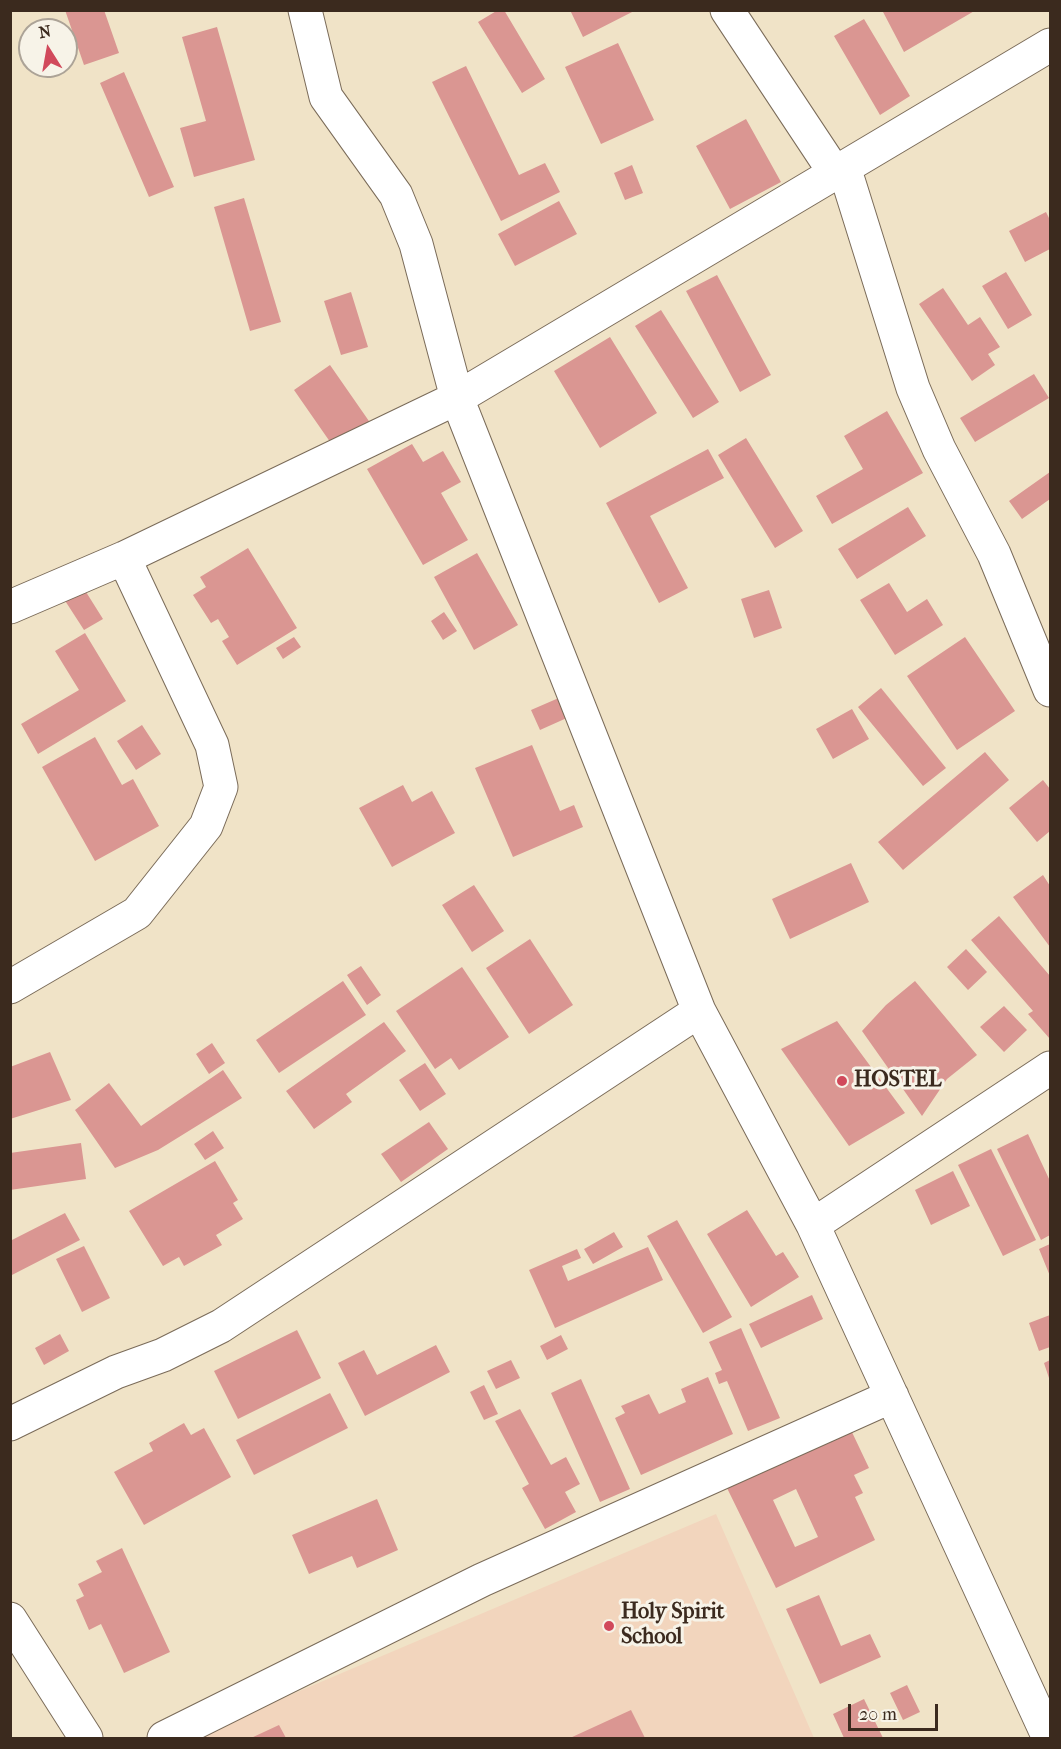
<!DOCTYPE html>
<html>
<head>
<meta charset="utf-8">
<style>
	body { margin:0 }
	#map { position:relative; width:1061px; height:1749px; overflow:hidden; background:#f0e3c7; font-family:"IM FELL French Canon",serif }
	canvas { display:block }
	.frame { position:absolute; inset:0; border:12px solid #3b2a1e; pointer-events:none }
	.north { position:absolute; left:18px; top:18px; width:60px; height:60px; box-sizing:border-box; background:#f7f3e8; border:2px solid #aca397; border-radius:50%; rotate:349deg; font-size:16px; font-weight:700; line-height:24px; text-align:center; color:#3b2a1e }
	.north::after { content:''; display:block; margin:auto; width:21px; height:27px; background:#d1495b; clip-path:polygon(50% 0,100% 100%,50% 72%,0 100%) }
	.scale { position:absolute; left:848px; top:1704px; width:90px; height:27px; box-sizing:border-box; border:3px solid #3b2a1e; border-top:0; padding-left:8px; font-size:18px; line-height:21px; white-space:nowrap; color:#3b2a1e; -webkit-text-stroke:4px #f7f3e8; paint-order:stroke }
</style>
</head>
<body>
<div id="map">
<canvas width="1061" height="1749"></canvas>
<div class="frame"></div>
<div class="north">N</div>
<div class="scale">20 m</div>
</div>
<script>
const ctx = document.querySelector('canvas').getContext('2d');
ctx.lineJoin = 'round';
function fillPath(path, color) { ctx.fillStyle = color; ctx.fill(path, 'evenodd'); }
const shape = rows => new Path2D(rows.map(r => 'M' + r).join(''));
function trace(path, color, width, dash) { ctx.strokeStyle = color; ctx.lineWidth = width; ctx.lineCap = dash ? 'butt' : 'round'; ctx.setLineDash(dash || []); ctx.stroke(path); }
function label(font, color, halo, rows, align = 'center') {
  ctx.font = font + ' "IM FELL French Canon",serif'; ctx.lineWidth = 6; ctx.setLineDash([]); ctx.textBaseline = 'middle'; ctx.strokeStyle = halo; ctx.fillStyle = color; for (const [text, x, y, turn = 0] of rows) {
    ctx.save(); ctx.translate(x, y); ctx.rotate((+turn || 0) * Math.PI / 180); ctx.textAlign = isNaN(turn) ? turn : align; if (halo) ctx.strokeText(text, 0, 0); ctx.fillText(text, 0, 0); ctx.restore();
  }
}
fillPath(shape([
	[716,1514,814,1738,189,1738]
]), '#f2d5bd');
fillPath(shape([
	[65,10,104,10,119,53,84,65],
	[498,10,504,10,545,79,522,93,478,22],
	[570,10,636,10,583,37],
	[882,10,976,10,904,52],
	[864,19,910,96,880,115,834,36],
	[217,27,255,160,194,177,180,128,206,121,182,37],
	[618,43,654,120,601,144,565,67],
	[466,66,519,175,545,163,560,192,501,221,432,82],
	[124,72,174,187,149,197,100,83],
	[746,119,781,182,730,209,696,146],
	[632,165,643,193,625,200,614,173],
	[244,198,281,322,250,331,214,207],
	[559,201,577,234,515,266,498,234],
	[1046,212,1050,220,1050,249,1025,262,1009,231],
	[1006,272,1032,315,1008,329,982,286],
	[717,275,771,375,740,392,686,291],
	[943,288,968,325,980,317,1000,347,988,354,995,365,972,381,919,304],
	[351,292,368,347,341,355,324,301],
	[661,310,719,402,693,418,635,326],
	[610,337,657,413,600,448,554,371],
	[330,365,371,424,335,449,294,390],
	[1034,374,1049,398,975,442,960,418],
	[887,411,923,473,832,524,816,496,863,469,844,436],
	[746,438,803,531,775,548,718,455],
	[412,444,423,462,443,451,461,482,441,493,468,540,423,565,367,469],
	[708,449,724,478,650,516,688,588,659,603,606,503],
	[1050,472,1050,499,1022,519,1009,501],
	[908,507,926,536,857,579,838,549],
	[248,548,297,628,237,665,222,641,229,637,218,619,211,623,193,595,206,587,200,577],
	[477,553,518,625,474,650,434,577],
	[889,583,907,612,927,599,943,625,895,655,860,600],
	[81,584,103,619,84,630,62,596],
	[769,590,782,628,754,638,741,599],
	[444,612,457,631,443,640,431,621],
	[85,633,126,701,38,754,21,724,79,690,55,651],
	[294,637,301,647,283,659,276,648],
	[965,637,1015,711,957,750,907,676],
	[881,688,946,768,923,786,858,707],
	[561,697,569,717,540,730,531,710],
	[852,709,869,739,833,759,816,729],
	[142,725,161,754,136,770,117,741],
	[95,737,122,785,133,779,159,826,95,861,42,767],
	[532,745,560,811,574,805,583,827,513,857,475,768],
	[985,752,1009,780,903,870,878,842],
	[1043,780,1050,789,1050,831,1037,842,1009,808],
	[403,785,412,802,432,791,455,833,392,867,359,808],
	[851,863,869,902,790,939,772,899],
	[1043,875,1050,886,1050,947,1013,897],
	[474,885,504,931,472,952,442,905],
	[999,916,1050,976,1050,1039,1028,1014,1033,1011,971,940],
	[530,939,573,1005,529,1034,486,968],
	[966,949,987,972,968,990,947,967],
	[361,966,381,995,367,1005,347,975],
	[462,967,509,1037,459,1070,451,1058,435,1069,396,1011],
	[343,981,366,1015,279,1073,256,1040],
	[915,981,977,1055,947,1079,922,1116,862,1031,886,1005],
	[1004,1006,1027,1030,1004,1052,980,1027],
	[837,1021,905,1113,849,1146,781,1049],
	[384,1022,406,1051,346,1094,352,1102,314,1129,286,1091],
	[212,1043,225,1063,209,1074,196,1054],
	[50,1052,71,1100,10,1119,10,1067],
	[425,1063,446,1094,420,1111,399,1080],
	[223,1070,242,1098,158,1150,115,1168,75,1110,109,1083,141,1126],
	[429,1122,448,1149,401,1182,381,1154],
	[213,1131,224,1148,205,1160,194,1144],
	[1028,1134,1050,1181,1050,1235,1041,1240,997,1149],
	[81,1143,86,1179,10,1190,10,1153],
	[991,1149,1036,1240,1003,1256,958,1165],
	[215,1161,238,1200,233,1203,243,1219,216,1235,222,1245,184,1266,179,1257,163,1266,129,1211],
	[953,1171,970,1206,931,1225,915,1190],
	[747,1210,776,1256,783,1252,799,1277,751,1307,707,1234],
	[65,1213,80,1240,10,1276,10,1241],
	[677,1220,732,1317,703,1333,647,1236],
	[614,1232,623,1247,593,1264,584,1249],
	[1050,1244,1050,1276,1039,1249],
	[84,1246,110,1298,82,1312,56,1259],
	[648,1247,663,1280,555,1328,529,1270,577,1249,581,1258,562,1266,568,1281],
	[812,1295,823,1319,761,1348,749,1324],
	[1050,1315,1050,1347,1039,1351,1029,1323],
	[741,1328,780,1418,748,1431,727,1381,719,1384,715,1373,722,1370,709,1342],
	[297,1330,321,1378,238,1419,214,1371],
	[60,1334,69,1351,44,1365,35,1348],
	[561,1335,568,1349,547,1360,540,1346],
	[436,1345,450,1372,365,1416,338,1363,364,1350,377,1375],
	[511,1360,520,1378,496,1389,487,1371],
	[1050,1360,1050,1381,1044,1363],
	[708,1377,733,1434,641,1475,615,1418,625,1413,621,1406,649,1394,659,1414,686,1402,681,1389],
	[581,1379,630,1489,600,1502,551,1393],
	[484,1385,498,1414,484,1420,470,1392],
	[330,1393,348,1428,254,1475,236,1440],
	[520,1409,551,1465,566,1457,580,1484,565,1492,576,1512,545,1529,522,1488,529,1484,495,1421],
	[184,1423,191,1435,204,1428,231,1477,144,1525,114,1472,153,1451,149,1443],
	[850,1428,869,1468,854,1475,863,1493,855,1497,875,1540,776,1588,727,1488],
	[796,1489,818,1537,795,1547,773,1500],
	[377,1499,398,1550,357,1568,352,1556,309,1574,292,1535],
	[122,1548,170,1652,124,1673,101,1624,89,1630,76,1600,84,1596,78,1584,102,1572,96,1561],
	[819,1595,841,1646,870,1634,881,1657,820,1684,786,1609],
	[907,1685,920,1712,903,1720,890,1693],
	[864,1699,883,1738,844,1738,833,1714],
	[631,1710,645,1738,570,1738],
	[279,1725,286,1738,251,1738]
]), '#da9692');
const minor = shape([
	[727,10,835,173],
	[844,167,913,388,939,449,994,554,1050,690],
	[10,607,124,558,457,398,416,244,396,195,326,97,305,10],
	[10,987,137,913,206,826,221,787,212,745,124,558],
	[813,1225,1050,1068],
	[10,1424,116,1372,163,1355,221,1326,699,1011],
	[10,1619,86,1738],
	[164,1738,482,1580,892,1396],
	[1049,1738,813,1225,699,1011,457,398,1050,45]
]);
trace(minor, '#7a6b59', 35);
trace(minor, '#fff', 33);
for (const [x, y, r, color] of [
	[842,1081,6,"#d1495b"],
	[609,1626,6,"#d1495b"]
]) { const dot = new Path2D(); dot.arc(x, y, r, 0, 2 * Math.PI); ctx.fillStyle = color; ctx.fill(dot); trace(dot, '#f7f3e8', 2); }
label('bold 22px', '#3b2a1e', '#f7f3e8', [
	["HOSTEL",854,1081],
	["Holy Spirit",621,1613],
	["School",621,1638]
], 'left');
</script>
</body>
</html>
